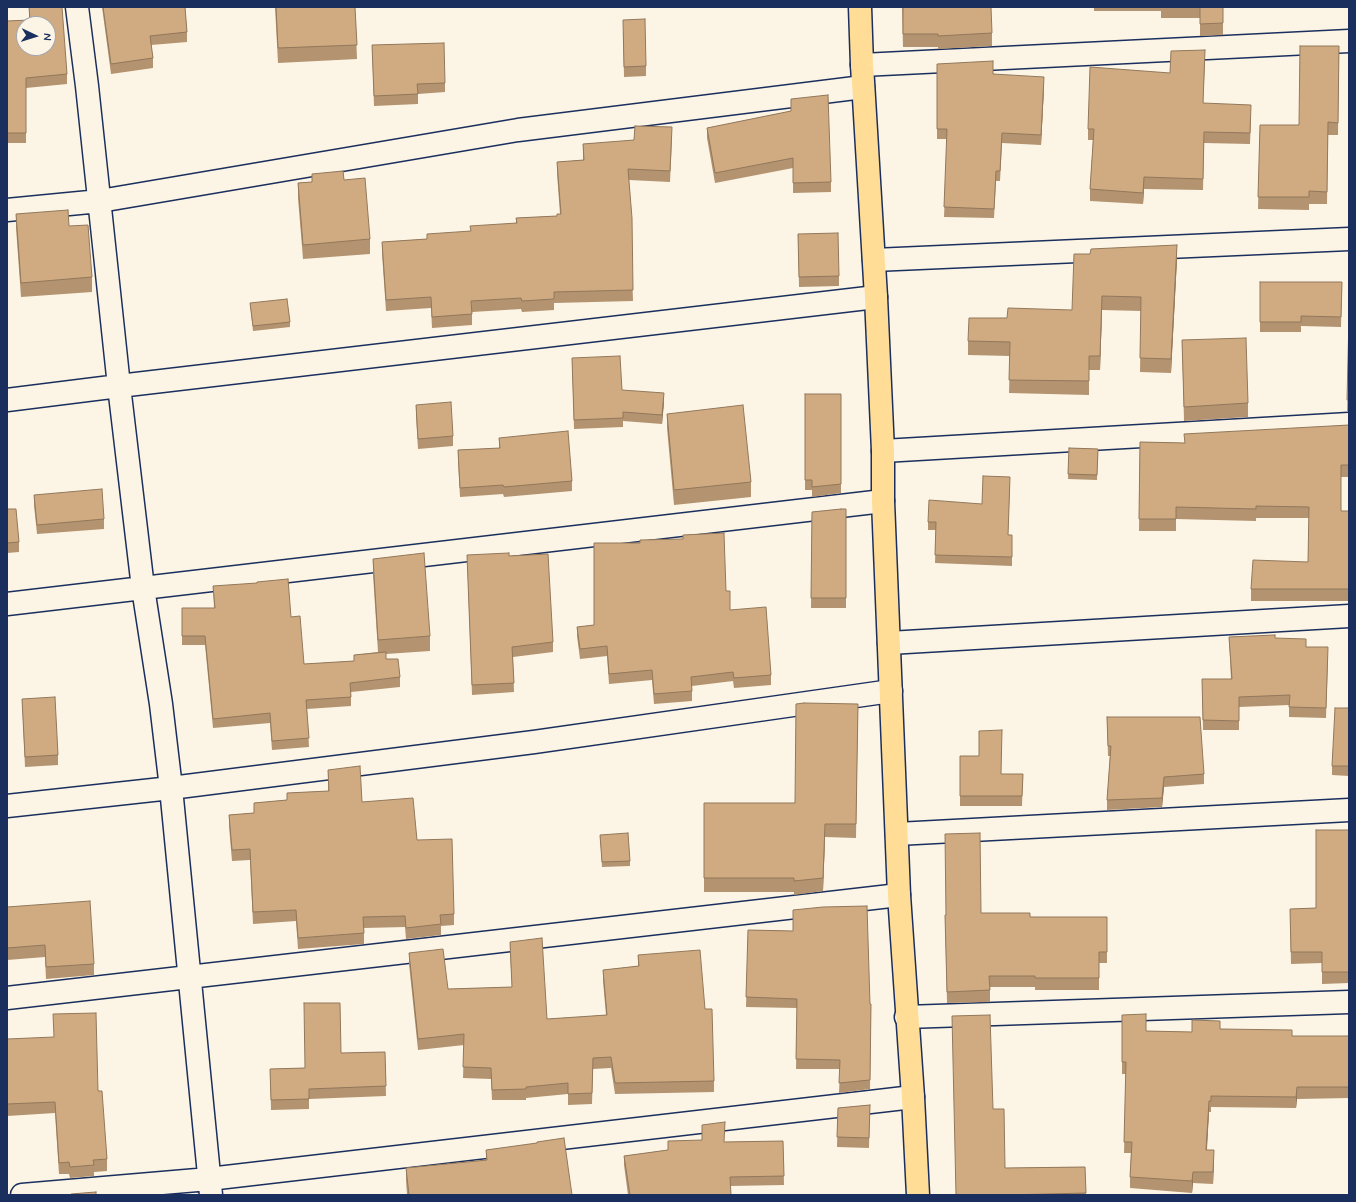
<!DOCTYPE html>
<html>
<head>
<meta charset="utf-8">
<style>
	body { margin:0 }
	#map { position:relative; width:1356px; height:1202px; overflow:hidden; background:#fcf5e5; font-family:Mynerve,sans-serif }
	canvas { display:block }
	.frame { position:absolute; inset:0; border:8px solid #1b2f5e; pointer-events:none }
	.north { position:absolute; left:16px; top:16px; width:40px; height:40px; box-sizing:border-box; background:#fcf5e5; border:1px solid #a2a6af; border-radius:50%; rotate:94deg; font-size:11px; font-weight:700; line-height:16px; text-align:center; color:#1b2f5e }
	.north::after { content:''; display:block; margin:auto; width:14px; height:18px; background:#1b2f5e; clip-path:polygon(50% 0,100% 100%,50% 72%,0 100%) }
</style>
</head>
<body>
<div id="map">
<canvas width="1356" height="1202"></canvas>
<div class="frame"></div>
<div class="north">N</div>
</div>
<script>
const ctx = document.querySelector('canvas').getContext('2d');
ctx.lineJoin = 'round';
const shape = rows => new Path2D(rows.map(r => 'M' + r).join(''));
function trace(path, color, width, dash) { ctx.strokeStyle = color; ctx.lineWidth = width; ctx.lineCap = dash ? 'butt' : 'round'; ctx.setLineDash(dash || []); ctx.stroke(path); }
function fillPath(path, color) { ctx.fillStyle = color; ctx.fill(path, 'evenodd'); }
const minor = shape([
	[77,7,87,86,119,386,143,588,161,704,171,788,211,1195],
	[862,65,1349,41],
	[7,210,100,201,518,130,863,87],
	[874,260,1349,239],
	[7,400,119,386,876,297],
	[883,451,1349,424],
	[7,604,883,501],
	[889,643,1349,616],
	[7,806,171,788,534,742,891,691],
	[897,834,1349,810],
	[7,998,899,895],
	[906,1017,1349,1002],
	[22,1195,209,1179,913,1097]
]);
const highway = shape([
	[860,7,862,65,876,297,883,451,883,501,899,895,913,1097,918,1195]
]);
trace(minor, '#1b2f5e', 25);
trace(highway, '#1b2f5e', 25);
trace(minor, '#fcf5e5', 22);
trace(highway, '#ffdd96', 22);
fillPath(shape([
	[29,7,67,74,67,84,26,88,26,143,7,143,7,21,29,20],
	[102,7,185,7,187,32,187,42,151,45,153,58,153,68,111,74],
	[275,7,355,7,357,59,278,63],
	[902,7,992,33,992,46,938,49,938,47,903,47],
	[1094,7,1223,7,1223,35,1200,36,1200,18,1161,18,1161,11,1094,11],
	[623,30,646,66,646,76,624,77],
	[372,45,445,83,445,92,418,94,418,104,374,106],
	[1339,46,1338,135,1328,135,1327,204,1309,204,1309,210,1258,209,1260,125,1299,125],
	[1205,62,1203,103,1251,116,1250,144,1204,143,1203,190,1144,189,1143,204,1090,201,1090,189,1093,140,1088,140,1088,129,1170,73],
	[937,64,993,74,1044,87,1041,145,1002,143,1000,181,996,181,994,218,944,217,947,139,937,139],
	[791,111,831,182,831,192,793,193,793,168,715,183,707,138,707,128],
	[672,138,670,182,629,180,633,301,554,303,554,310,522,312,521,309,472,312,472,325,432,328,431,308,386,311,382,253,382,242,427,239,516,223,516,218,557,216,560,214,557,173,557,162,583,160,583,144],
	[312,174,344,180,370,239,370,254,303,259,298,198,298,183,312,182],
	[16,214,69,226,92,277,92,292,21,297,16,228],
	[798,234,839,276,839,286,799,287],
	[1177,259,1171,373,1140,372,1141,311,1102,310,1100,370,1089,370,1089,395,1009,393,1010,356,968,355,968,341,1007,318,1072,310],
	[1260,282,1342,282,1341,327,1301,326,1301,332,1260,332],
	[250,303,290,322,290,327,253,331],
	[1349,317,1349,412,1347,412],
	[1182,340,1248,403,1248,417,1184,421],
	[572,358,622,390,664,402,662,424,623,421,623,427,574,429],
	[805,394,841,394,841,493,812,497,812,490,805,490],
	[416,405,453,436,453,446,418,449,416,415],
	[667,414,751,482,751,497,674,505,667,428],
	[1349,425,1349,477,1341,477,1341,511,1349,511,1349,601,1251,601,1251,589,1308,562,1309,518,1256,518,1256,521,1176,519,1176,531,1139,531,1140,442,1184,443],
	[499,438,572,481,572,491,504,497,503,494,460,497,458,460,458,450,499,448],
	[1069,448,1098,449,1097,480,1068,479],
	[1010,485,1008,535,1012,535,1012,566,935,563,936,530,928,530,928,522,982,504],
	[34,495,104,519,104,529,37,534,34,505],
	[7,509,19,542,19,552,7,553],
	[846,509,846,608,811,608,812,512],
	[467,555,509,556,553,642,553,652,513,657,514,692,472,695],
	[373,559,430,636,430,651,386,654,386,659,400,677,400,687,351,692,351,706,307,709,309,747,272,750,270,723,213,728,205,645,182,645,182,608,214,608,213,586,291,617,304,664,354,661,354,655,378,652,373,574],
	[726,591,730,610,771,675,771,685,734,688,733,681,692,686,692,701,654,704,652,680,609,684,607,656,580,659,577,636,577,627,594,625],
	[1229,637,1275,638,1306,647,1328,657,1326,718,1289,717,1289,705,1239,707,1239,730,1203,730,1202,679,1231,679],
	[22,699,58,755,58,765,25,767],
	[858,704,856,838,825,837,823,891,794,895,794,892,704,892,704,803,795,803],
	[1349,708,1349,776,1332,775,1332,766],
	[1107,717,1204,774,1204,784,1164,787,1162,807,1107,810,1107,800,1110,756,1108,756],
	[960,756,1001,774,1023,774,1022,806,960,806],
	[328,770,362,802,417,840,454,914,454,925,441,926,441,935,406,939,405,927,364,928,364,944,298,949,296,921,253,924,250,860,232,861,229,826,229,815,254,813,254,803,287,800,287,793,328,791],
	[1349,830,1349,983,1322,984,1322,963,1291,964,1290,909,1316,908],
	[600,835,630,861,630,866,602,867],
	[7,907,94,964,94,975,46,979,45,957,7,960],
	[981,913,1030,917,1107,917,1107,963,1099,963,1099,990,1035,990,1035,987,990,987,990,1002,947,1003,945,915],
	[748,930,793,931,870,1004,871,1004,870,1089,839,1093,840,1069,796,1069,797,1008,746,1007],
	[510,942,547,1019,606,1015,603,981,603,970,638,966,638,955,705,1009,714,1081,714,1092,615,1094,611,1068,593,1069,592,1104,568,1105,568,1094,526,1098,526,1100,492,1100,491,1079,463,1078,464,1045,418,1050,409,964,409,953,448,989,512,987,510,953],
	[1122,1015,1146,1031,1192,1032,1220,1029,1292,1036,1349,1036,1349,1098,1297,1099,1296,1108,1211,1107,1211,1112,1209,1112,1207,1150,1214,1162,1213,1184,1193,1183,1192,1193,1130,1188,1130,1177,1131,1153,1124,1153,1126,1074,1122,1074],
	[7,1039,98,1091,107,1159,107,1171,94,1172,94,1176,70,1178,69,1174,59,1174,55,1113,7,1116],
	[385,1052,386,1096,309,1099,309,1109,271,1110,270,1069,305,1068,341,1053],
	[870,1105,869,1148,837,1147,838,1108],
	[993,1109,1005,1168,1085,1167,1086,1195,956,1195],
	[783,1141,784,1185,730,1186,731,1195,628,1195,624,1165,624,1156,724,1142],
	[486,1150,572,1195,407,1195,406,1180,406,1168,486,1160]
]), '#b39370');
fillPath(shape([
	[1044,77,1044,87,1041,145,1041,135],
	[1144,177,1144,189,1143,204,1143,193],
	[1177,245,1177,259,1171,373,1171,359],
	[1102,296,1102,310,1100,370,1100,356],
	[664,393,664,402,662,424,662,415],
	[1164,777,1164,787,1162,807,1162,798],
	[825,824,825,837,823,891,823,878],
	[1297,1087,1297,1099,1296,1108,1296,1097],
	[1209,1101,1209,1112,1206,1161,1206,1150],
	[1214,1150,1214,1162,1213,1184,1213,1172],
	[1193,1172,1193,1183,1192,1193,1192,1181]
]), '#92785b');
const building = shape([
	[29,7,62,7,67,74,26,78,26,133,7,133,7,21,30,20,29,7],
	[24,24,48,24,48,48,24,48,24,24],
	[103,7,185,7,187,32,150,36,153,58,111,64,103,7],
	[276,7,355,7,357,45,278,48,276,7],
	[903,7,991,7,992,33,938,36,938,34,903,34,903,7],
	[1200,7,1223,7,1223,23,1200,24,1200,7],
	[645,19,646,66,624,67,623,20,645,19],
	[444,43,445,83,417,84,418,94,374,96,372,45,444,43],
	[1300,46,1339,46,1338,123,1328,122,1327,192,1309,191,1309,197,1258,197,1260,125,1299,125,1300,46],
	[1205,50,1203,103,1251,105,1250,133,1204,132,1203,179,1144,177,1143,193,1090,189,1094,129,1088,129,1090,67,1170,73,1171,51,1205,50],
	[993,61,993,74,1044,77,1041,135,1002,133,1000,171,996,171,994,209,944,207,947,129,937,129,937,64,993,61],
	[828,95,831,182,793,183,793,158,715,173,707,128,791,111,791,99,828,95],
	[635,126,672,127,670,171,628,169,632,218,633,290,554,292,554,299,522,301,521,298,471,301,472,314,432,317,431,297,386,300,382,242,427,239,427,234,471,231,470,226,517,223,516,218,557,216,557,214,561,214,557,162,584,160,583,144,634,140,635,126],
	[343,171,344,180,365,178,370,239,303,245,298,183,312,182,312,174,343,171],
	[68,210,69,226,88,225,92,277,21,283,16,214,68,210],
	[838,233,839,276,799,277,798,234,838,233],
	[1177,245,1171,359,1140,358,1141,297,1102,296,1100,356,1089,356,1089,381,1009,380,1010,342,968,341,969,318,1007,318,1008,308,1072,310,1074,254,1090,254,1091,249,1177,245],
	[1260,282,1342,282,1341,317,1301,316,1301,322,1260,322,1260,282],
	[287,299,290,322,253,326,250,303,287,299],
	[1349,317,1349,400,1347,400,1349,317],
	[1246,338,1248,403,1184,407,1182,340,1246,338],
	[620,356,622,390,664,393,662,415,623,412,623,418,574,420,572,358,620,356],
	[805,394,841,394,841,484,812,487,812,480,805,480,805,394],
	[451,402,453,436,418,439,416,405,451,402],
	[743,405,751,482,674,490,667,414,743,405],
	[1349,425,1349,465,1341,465,1341,511,1349,511,1349,589,1251,589,1253,560,1308,562,1309,507,1256,506,1256,509,1176,507,1176,519,1139,519,1140,442,1185,443,1184,434,1349,425],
	[568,431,572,481,504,487,503,485,460,488,458,450,500,448,499,438,568,431],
	[1069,448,1098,449,1097,475,1068,474,1069,448],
	[983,476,1010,477,1008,535,1012,535,1012,557,935,555,936,522,928,522,929,500,982,504,983,476],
	[102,489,104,519,37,525,34,495,102,489],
	[7,509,16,509,19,542,7,543,7,509],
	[841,509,846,509,846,598,811,598,812,512,841,509],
	[724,533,726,591,730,591,730,610,766,607,771,675,734,678,733,672,691,677,692,691,654,694,652,670,609,674,607,646,580,649,577,627,594,625,594,543,640,543,640,540,683,539,683,535,724,533],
	[424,553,430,636,378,640,373,559,424,553],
	[509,553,509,556,548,554,553,642,512,647,514,683,472,685,467,555,509,553],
	[288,579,291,617,300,616,304,664,354,661,354,655,386,652,386,659,398,659,400,677,350,683,351,697,306,700,309,738,272,741,270,713,213,719,205,636,182,636,182,608,215,608,213,586,257,583,257,582,288,579],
	[1275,635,1275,638,1306,639,1306,647,1328,647,1326,708,1289,707,1290,695,1239,697,1239,721,1203,720,1202,679,1232,679,1229,637,1275,635],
	[55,697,58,755,25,757,22,699,55,697],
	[804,703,858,704,856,824,825,824,823,878,794,881,794,878,704,878,704,803,795,803,796,704,804,703],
	[1335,708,1349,708,1349,766,1332,766,1335,708],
	[1107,717,1200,717,1204,774,1164,777,1162,798,1107,800,1111,746,1108,746,1107,717],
	[1002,730,1001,774,1023,774,1022,796,960,796,960,756,979,756,979,731,1002,730],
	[360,766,362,802,413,798,417,840,452,839,454,914,440,915,441,924,406,928,405,916,363,917,364,933,298,938,296,910,253,912,250,849,232,850,229,815,254,813,254,803,287,800,287,793,329,791,328,770,360,766],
	[1316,830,1349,830,1349,972,1322,972,1322,952,1291,952,1290,909,1316,908,1316,830],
	[628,833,630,861,602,862,600,835,628,833],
	[980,833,981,913,1030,913,1030,917,1107,917,1107,952,1099,952,1099,978,1035,978,1035,976,989,976,990,990,947,992,945,915,946,915,945,834,980,833],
	[90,901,94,964,46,967,45,945,7,948,7,907,90,901],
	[867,906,870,1004,871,1004,870,1080,839,1083,840,1060,796,1059,797,999,746,997,748,930,793,931,793,910,823,907,867,906],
	[542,938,547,1019,607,1015,603,970,639,966,638,955,700,950,705,1009,712,1009,714,1081,615,1083,611,1057,593,1058,592,1093,568,1094,568,1083,526,1087,526,1089,492,1090,491,1068,463,1067,464,1034,418,1039,409,953,443,949,448,989,512,987,510,942,542,938],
	[304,1003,340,1003,341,1053,385,1052,386,1086,309,1089,309,1099,271,1100,270,1069,305,1068,304,1003],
	[96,1013,98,1091,102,1091,107,1159,93,1160,94,1165,70,1167,69,1162,59,1163,55,1102,7,1104,7,1039,54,1037,53,1014,96,1013],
	[1146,1014,1146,1031,1192,1032,1192,1020,1220,1021,1220,1029,1292,1030,1292,1036,1349,1036,1349,1087,1297,1087,1296,1097,1211,1096,1211,1101,1209,1101,1206,1150,1214,1150,1213,1172,1193,1172,1192,1181,1130,1177,1132,1142,1124,1142,1126,1062,1122,1062,1122,1015,1146,1014],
	[990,1015,993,1109,1004,1109,1005,1168,1085,1167,1086,1193,1006,1195,956,1195,952,1016,990,1015],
	[870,1105,869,1138,837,1137,838,1108,870,1105],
	[725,1122,724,1142,783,1141,784,1176,730,1177,731,1195,630,1195,624,1156,668,1150,668,1141,702,1140,702,1125,725,1122],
	[564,1138,572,1195,409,1195,406,1168,487,1160,486,1150,537,1143,537,1142,564,1138],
	[96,1192,96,1195,71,1195,71,1194,96,1192]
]);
fillPath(building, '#d0ab82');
trace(building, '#92785b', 1);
</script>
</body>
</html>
